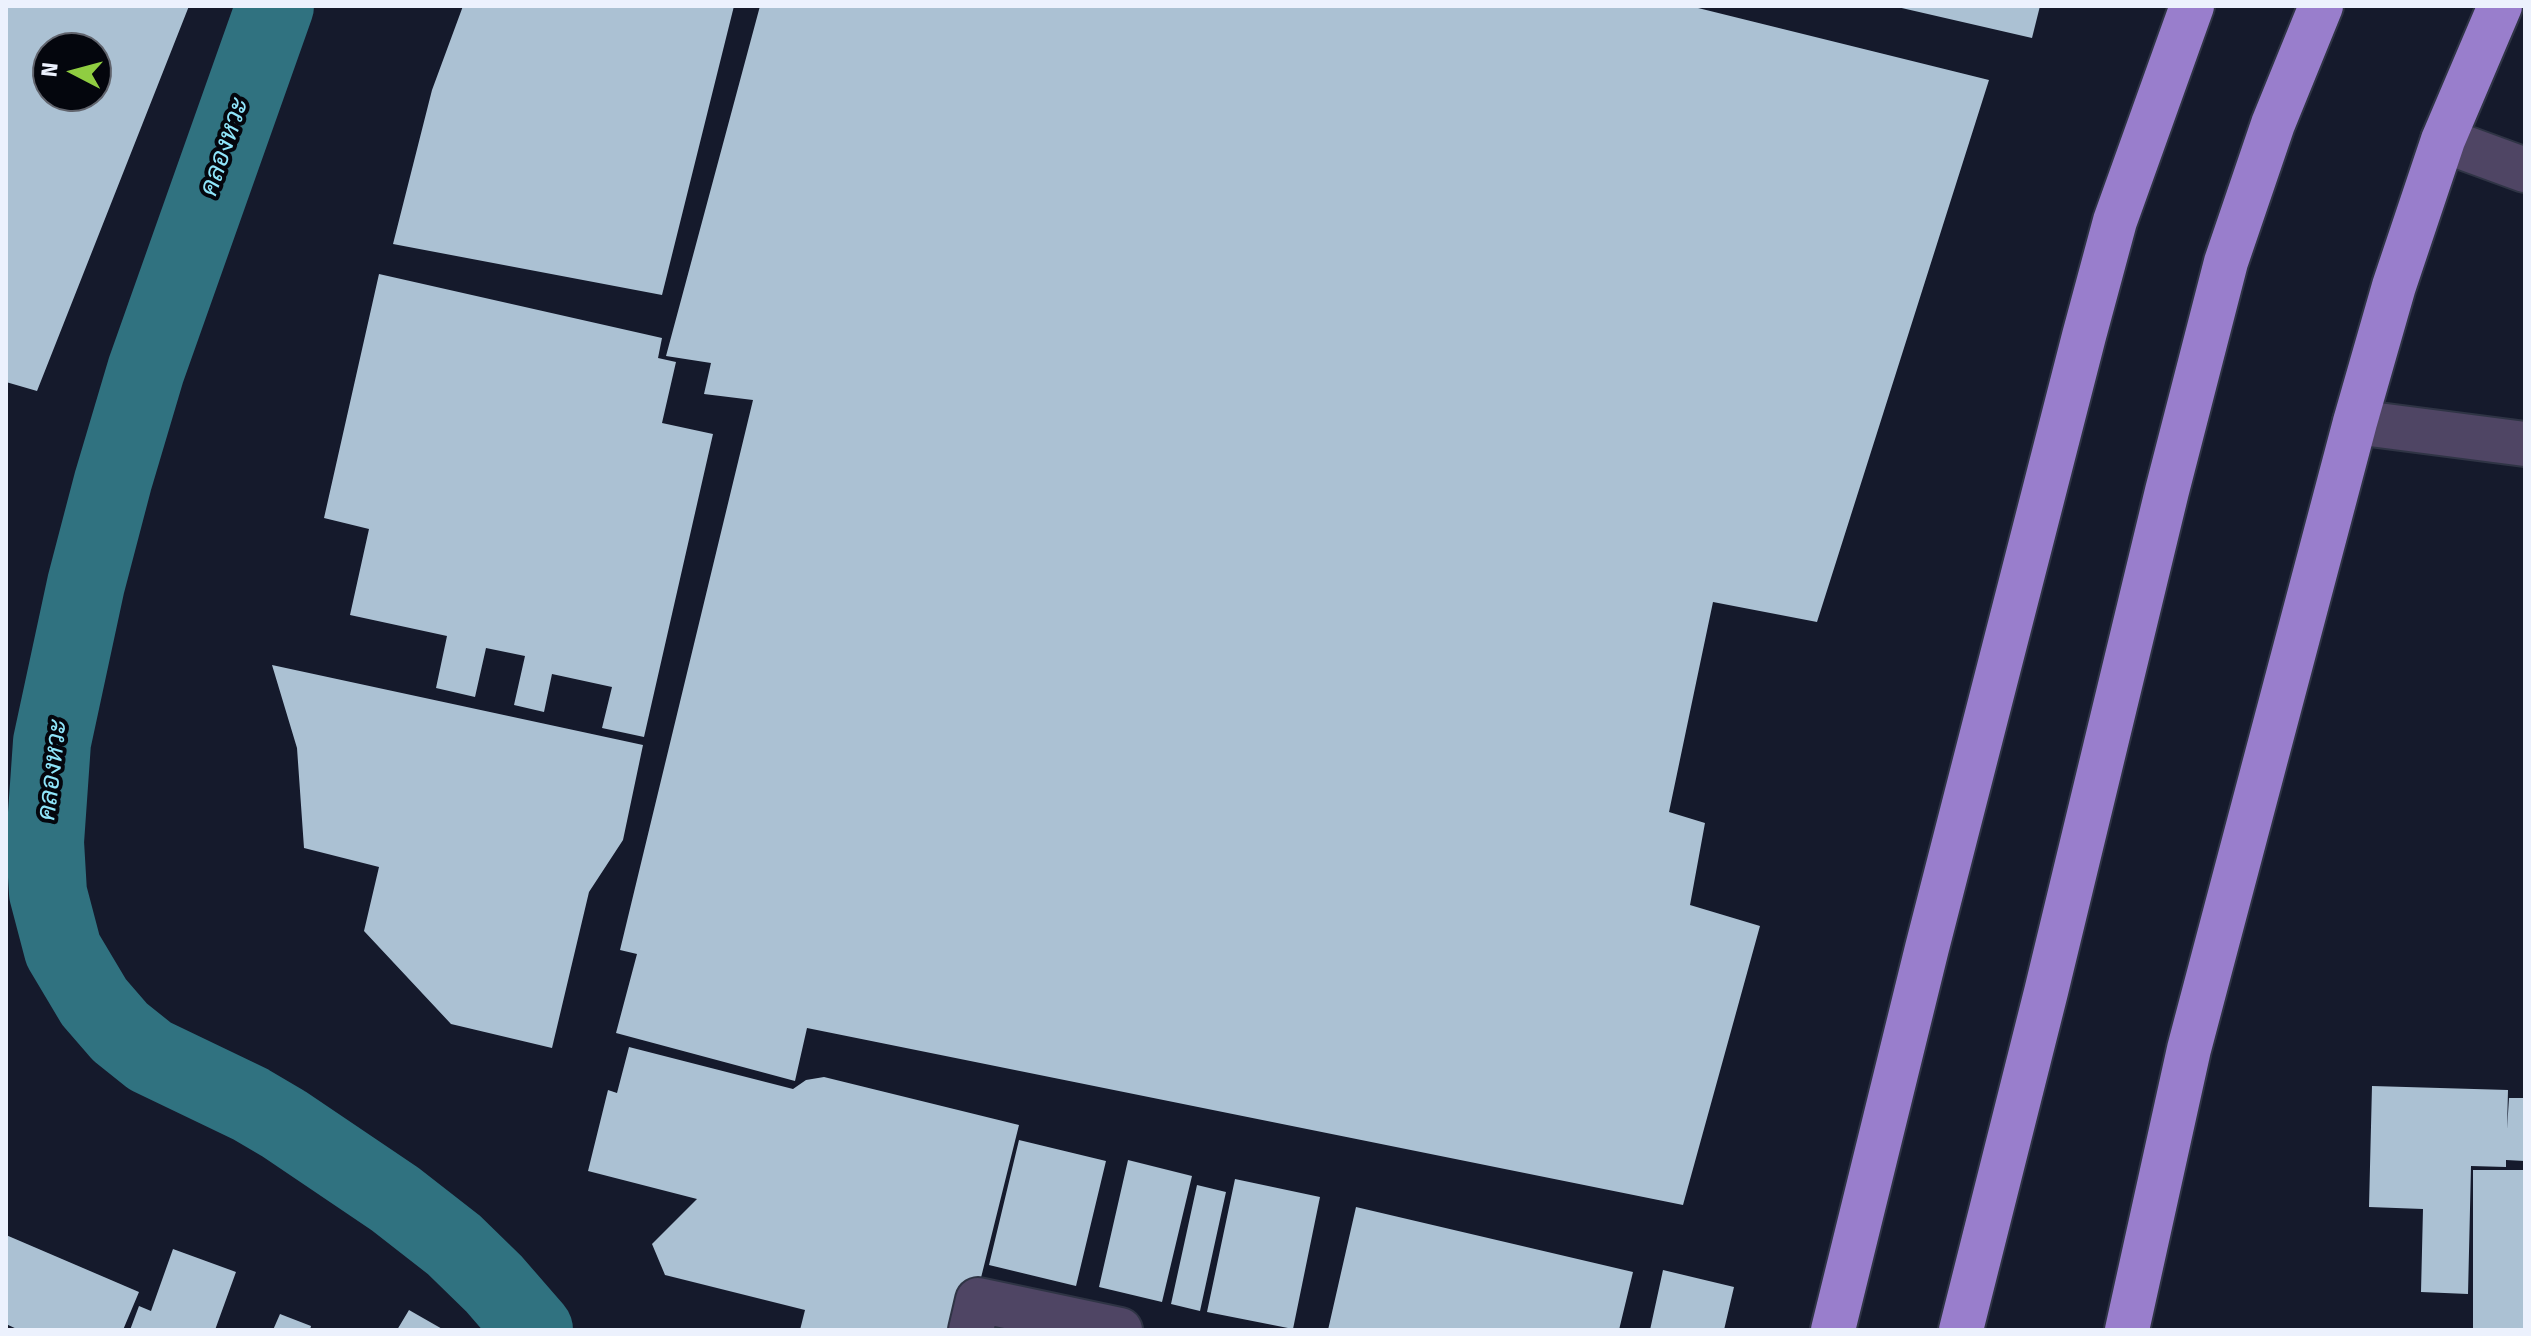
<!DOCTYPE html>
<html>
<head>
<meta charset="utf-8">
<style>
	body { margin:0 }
	#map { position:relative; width:2531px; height:1336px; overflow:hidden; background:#151a2c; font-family:"Fira Sans",sans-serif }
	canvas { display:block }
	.frame { position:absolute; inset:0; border:8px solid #ecf1fd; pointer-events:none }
	.north { position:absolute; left:32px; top:32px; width:80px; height:80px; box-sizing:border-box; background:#04060d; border:2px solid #61646d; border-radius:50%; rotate:276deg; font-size:22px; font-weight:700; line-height:32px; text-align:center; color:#ecf1fd }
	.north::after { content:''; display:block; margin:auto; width:28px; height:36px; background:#90cd41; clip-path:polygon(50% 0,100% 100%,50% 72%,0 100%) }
</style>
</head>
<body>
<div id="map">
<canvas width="2531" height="1336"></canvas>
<div class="frame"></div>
<div class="north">N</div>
</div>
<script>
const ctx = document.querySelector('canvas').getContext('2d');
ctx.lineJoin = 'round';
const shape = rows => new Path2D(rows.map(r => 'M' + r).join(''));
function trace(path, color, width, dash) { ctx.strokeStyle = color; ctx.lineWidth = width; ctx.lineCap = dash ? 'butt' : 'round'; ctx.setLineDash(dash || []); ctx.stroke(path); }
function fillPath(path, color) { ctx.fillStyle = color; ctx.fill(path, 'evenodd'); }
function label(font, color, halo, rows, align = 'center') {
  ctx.font = font + ' "Fira Sans",Sarabun,sans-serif'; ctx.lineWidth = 8; ctx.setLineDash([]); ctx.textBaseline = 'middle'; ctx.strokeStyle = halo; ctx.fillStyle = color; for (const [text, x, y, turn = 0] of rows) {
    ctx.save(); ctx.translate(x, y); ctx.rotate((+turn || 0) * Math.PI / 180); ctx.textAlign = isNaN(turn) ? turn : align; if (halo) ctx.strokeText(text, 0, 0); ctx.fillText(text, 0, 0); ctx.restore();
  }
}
trace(shape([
	[275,6,146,370,113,481,86,584,52,742,45,842,48,893,63,950,94,1002,120,1032,150,1056,250,1104,284,1124,395,1199,454,1245,494,1284,534,1330]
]), '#307280', 78);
fillPath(shape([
	[6,6,189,6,37,391,6,382],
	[48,48,96,48,96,96,48,96],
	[463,6,734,6,662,295,393,244,432,90],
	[760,6,1690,6,1989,80,1817,622,1713,602,1669,812,1705,823,1690,905,1760,926,1683,1205,807,1028,795,1081,616,1033,637,954,620,950,753,400,704,394,711,363,666,356],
	[1893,6,2040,6,2032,38],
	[379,274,662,338,658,358,676,362,662,423,713,434,644,737,602,728,612,687,552,674,544,712,514,705,525,656,486,648,475,697,436,688,447,636,350,615,369,529,324,518],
	[272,665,643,745,623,840,589,892,552,1048,451,1024,364,931,379,867,304,848,297,748],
	[629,1047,793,1089,806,1080,824,1077,1019,1125,968,1330,800,1330,805,1310,665,1275,652,1244,697,1199,588,1171,608,1090,617,1093],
	[2372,1086,2508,1090,2507,1129,2509,1098,2525,1098,2525,1161,2506,1160,2506,1167,2471,1166,2468,1294,2421,1292,2423,1209,2369,1207],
	[1019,1140,1106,1161,1076,1286,989,1265],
	[1128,1160,1192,1176,1162,1302,1099,1287],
	[2473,1170,2525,1170,2525,1330,2473,1330],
	[1235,1179,1320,1197,1293,1329,1207,1312],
	[1197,1185,1226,1192,1200,1311,1171,1304],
	[1356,1207,1633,1272,1619,1330,1328,1330],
	[6,1235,139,1292,123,1330,19,1330,6,1324],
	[173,1249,236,1272,215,1330,130,1330,139,1306,151,1311],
	[1663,1270,1734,1287,1724,1330,1650,1330],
	[409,1310,444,1330,397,1330],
	[280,1314,311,1326,310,1330,273,1330]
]), '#abc1d3');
const minor = shape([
	[2443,140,2525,170],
	[2355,422,2525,444],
	[971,1330,978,1300,1120,1330]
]);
const highway = shape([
	[1833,1330,1927,948,2084,336,2115,221,2192,6],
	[1961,1330,2046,992,2167,491,2226,262,2273,124,2321,6],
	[2127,1330,2189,1049,2355,422,2394,286,2443,140,2500,6]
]);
trace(minor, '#2f3445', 48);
trace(highway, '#2f3445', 48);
trace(minor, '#4f4564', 44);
trace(highway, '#997ecc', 44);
label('italic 26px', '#90e6fb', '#04060d', [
	["คลองหวะ",225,147,-71],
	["คลองหวะ",53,770,-83]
]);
</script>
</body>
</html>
